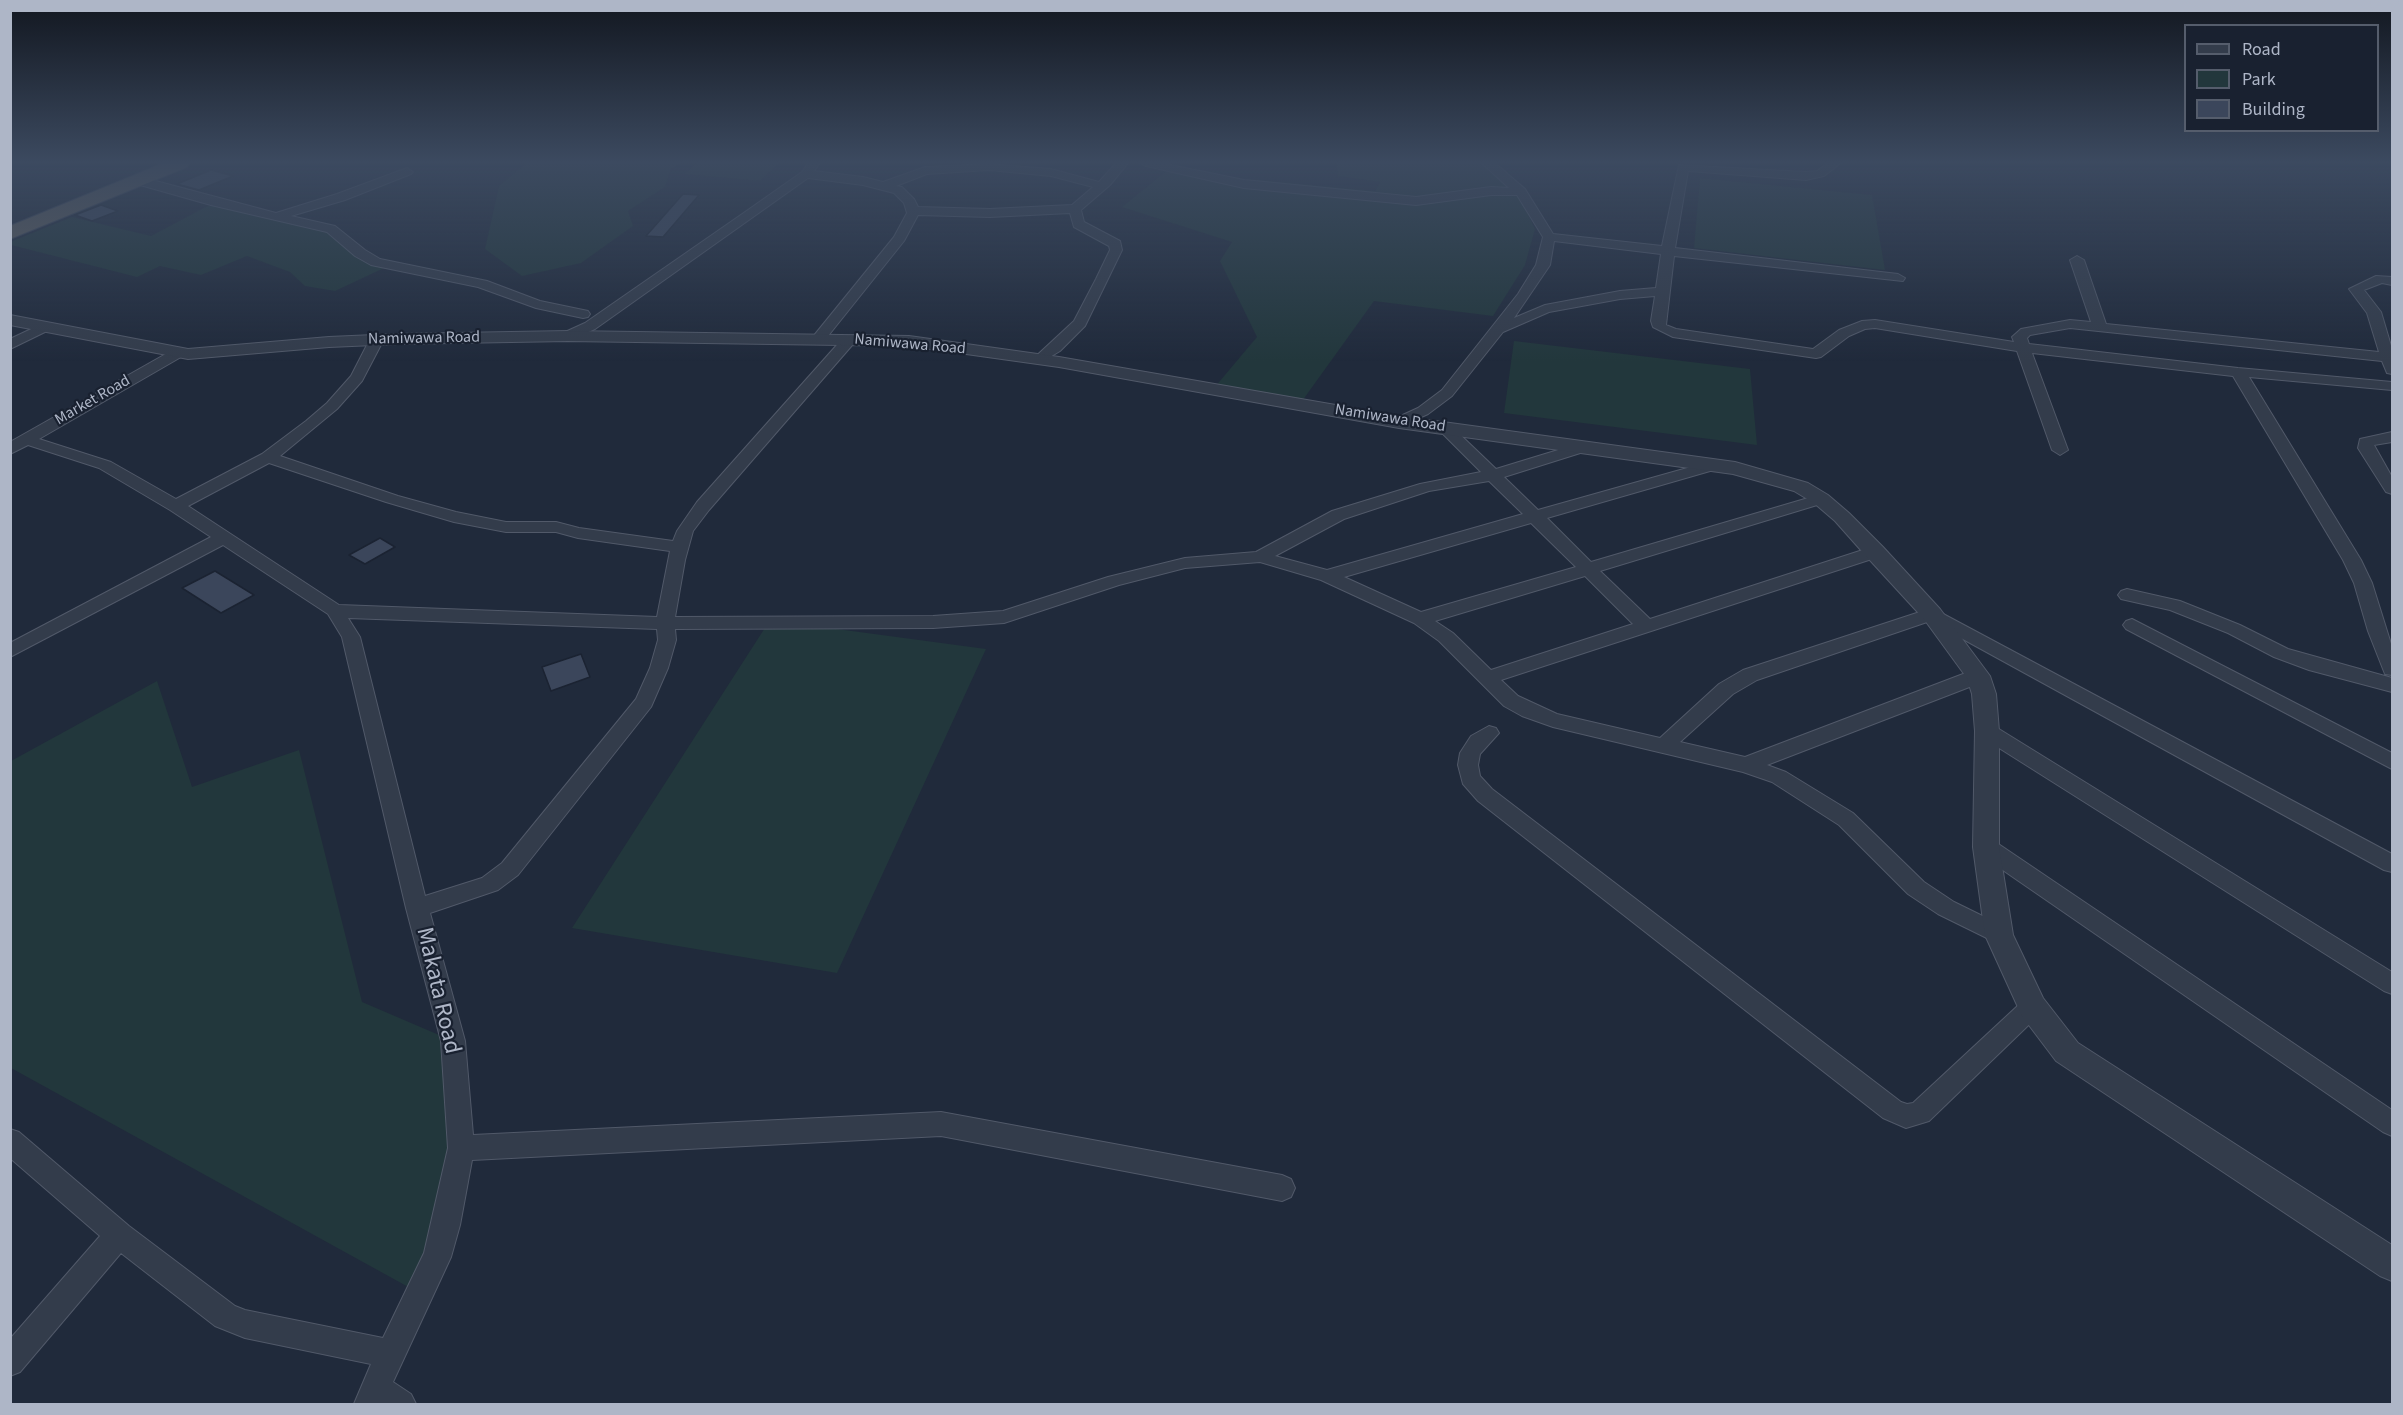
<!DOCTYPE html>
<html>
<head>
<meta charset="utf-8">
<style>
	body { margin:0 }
	#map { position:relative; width:2403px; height:1415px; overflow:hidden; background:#202a3b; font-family:"Source Sans 3",sans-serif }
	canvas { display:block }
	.frame { position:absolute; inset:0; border:12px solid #aeb6c7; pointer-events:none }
	.legend { position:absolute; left:2184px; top:24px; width:195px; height:108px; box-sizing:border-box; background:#192130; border:2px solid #555d6c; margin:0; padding:8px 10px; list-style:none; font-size:18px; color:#aeb6c7 }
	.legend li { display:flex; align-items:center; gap:12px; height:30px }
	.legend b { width:30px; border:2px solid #555d6c }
</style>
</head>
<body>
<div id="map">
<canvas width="2403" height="1415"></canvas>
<div class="frame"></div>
<ul class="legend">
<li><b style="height:8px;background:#333c4b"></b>Road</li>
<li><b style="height:16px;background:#22373c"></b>Park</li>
<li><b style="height:16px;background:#3b465b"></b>Building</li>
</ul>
</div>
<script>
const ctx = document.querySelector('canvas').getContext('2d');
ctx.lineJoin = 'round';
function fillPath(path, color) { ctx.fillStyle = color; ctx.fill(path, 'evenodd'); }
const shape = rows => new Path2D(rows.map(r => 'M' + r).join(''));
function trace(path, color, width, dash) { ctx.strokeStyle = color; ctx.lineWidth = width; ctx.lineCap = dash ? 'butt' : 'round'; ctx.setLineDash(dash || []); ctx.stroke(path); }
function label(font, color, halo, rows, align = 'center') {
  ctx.font = font + ' "Source Sans 3",sans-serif'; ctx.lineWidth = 4.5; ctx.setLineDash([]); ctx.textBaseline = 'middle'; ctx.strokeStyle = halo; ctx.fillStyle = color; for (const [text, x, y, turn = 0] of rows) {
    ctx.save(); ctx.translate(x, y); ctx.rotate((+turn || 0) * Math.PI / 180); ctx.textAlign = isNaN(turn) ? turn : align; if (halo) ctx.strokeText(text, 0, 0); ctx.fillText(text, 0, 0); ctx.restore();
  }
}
fillPath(shape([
	[527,163,681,163,671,169,665,187,628,211,633,226,581,263,522,276,485,249,499,186],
	[697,163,779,163,760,181,684,174],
	[1336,163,1495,163,1511,178,1535,229,1525,265,1493,316,1374,301,1300,404,1214,388,1257,337,1220,261,1232,242,1122,207,1170,168,1252,186,1250,179,1375,191,1380,182,1338,176],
	[1700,178,1872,195,1885,270,1694,248],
	[215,202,335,228,361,260,384,268,335,291,305,286,290,272,247,256,201,275,160,266,137,277,11,245,10,242,72,217,151,236],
	[1514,341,1750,369,1757,445,1504,413],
	[770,620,986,649,837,973,572,928],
	[157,681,192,787,299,750,362,1002,453,1041,461,1148,421,1294,11,1068,11,761]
]), '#22373c');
const building = shape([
	[211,170,233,176,199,190,177,184,211,170],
	[683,194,699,195,663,237,646,236,683,194],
	[101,205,118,211,92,221,75,215,101,205],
	[380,538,395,547,365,564,349,555,380,538],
	[215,571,254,595,221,613,182,588,215,571],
	[581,654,590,677,551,691,542,667,581,654]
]);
fillPath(building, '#3b465b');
trace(building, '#1b2332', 1.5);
const minor = shape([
	[808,163,820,163,814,171,863,177,883,182,925,167,989,164,1051,169,1099,182,1116,163,1128,163,1110,185,1081,210,1084,222,1120,241,1122,250,1085,326,1060,351,1040,363,1033,359,1074,321,1096,279,1110,250,1109,246,1074,227,1070,213,990,217,918,215,904,241,824,341,819,342,812,338,894,237,907,213,904,203,894,193,863,185,808,178,595,329,573,339,563,339,561,336,563,333,585,323,748,210,802,172,808,163],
	[989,170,1051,176,1093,187,1072,205,990,209,918,207,914,199,902,187,896,186,927,174,989,170],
	[1140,163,1161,163,1244,180,1416,197,1491,187,1509,188,1482,163,1495,163,1525,189,1553,234,1662,246,1679,165,1806,172,1817,171,1828,163,1841,163,1824,176,1806,180,1688,171,1675,248,1898,274,1905,278,1903,281,1674,256,1666,325,1676,329,1813,349,1839,330,1862,321,1875,320,2014,342,2012,337,2021,329,2070,320,2091,322,2070,260,2077,256,2084,260,2106,324,2379,352,2367,313,2349,289,2376,276,2392,277,2392,285,2382,283,2364,290,2381,312,2392,349,2392,374,2387,373,2382,361,2070,328,2030,335,2027,338,2029,344,2238,368,2392,382,2392,390,2249,377,2361,560,2372,583,2392,647,2392,675,2385,674,2383,669,2368,631,2354,583,2343,560,2233,376,2032,353,2068,450,2060,455,2052,450,2017,351,1875,328,1865,329,1849,336,1821,357,1816,358,1673,337,1653,327,1651,321,1655,296,1620,299,1549,312,1503,332,1452,396,1428,414,1399,427,1394,425,1391,422,1394,419,1418,408,1442,390,1518,294,1536,265,1543,237,1517,195,1491,195,1416,205,1244,188,1146,166,1140,163],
	[1554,241,1661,254,1656,288,1620,291,1545,305,1514,318,1550,265,1554,241],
	[407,168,413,172,411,174,345,200,291,216,335,226,365,250,380,259,487,281,540,301,588,311,590,314,588,317,583,318,536,308,478,287,371,265,355,256,327,232,211,205,133,183,131,180,137,176,276,213,337,194,407,168],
	[44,323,51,327,49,330,10,349,10,339,44,323],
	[377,335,384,339,362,381,337,409,280,456,398,496,456,512,506,522,556,522,579,528,673,541,677,531,697,502,844,337,854,337,856,340,854,343,709,510,693,531,685,560,675,617,933,616,1003,611,1108,577,1185,558,1256,552,1332,511,1420,484,1481,472,1436,427,1439,424,1444,422,1449,424,1496,469,1581,443,1593,443,1595,446,1593,449,1504,477,1538,510,1705,463,1717,463,1719,466,1717,469,1547,518,1591,562,1815,496,1827,496,1829,499,1827,502,1600,571,1650,619,1869,548,1875,547,1881,548,1884,552,1881,556,1501,680,1518,696,1557,714,1660,738,1719,684,1743,670,1932,608,2392,854,2392,872,2384,870,1930,621,1757,680,1733,694,1680,742,1745,757,1971,671,1978,669,1985,671,1988,676,1985,681,1767,765,1786,772,1853,813,1924,882,1954,902,2007,928,2010,935,2007,942,1999,944,1938,914,1908,894,1839,825,1772,782,1743,772,1553,727,1522,716,1504,706,1439,641,1414,623,1321,580,1260,562,1185,568,1119,585,1004,623,933,628,675,629,676,640,668,668,651,707,518,875,498,890,430,913,465,1041,473,1135,941,1112,1282,1175,1291,1179,1295,1188,1291,1197,1282,1201,941,1136,472,1160,460,1225,451,1257,393,1382,411,1394,416,1404,354,1404,371,1364,245,1338,215,1326,121,1253,20,1372,10,1376,10,1339,100,1236,10,1158,10,1129,19,1132,129,1226,235,1306,245,1310,383,1338,424,1253,448,1148,441,1041,406,908,342,637,328,614,223,545,10,657,10,643,211,537,170,510,99,468,28,445,10,454,10,442,171,351,181,351,183,354,181,357,39,439,111,462,176,499,262,454,306,421,327,403,351,376,370,339,377,335],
	[269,463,386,502,454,522,506,532,556,532,578,538,670,551,657,617,339,605,188,506,269,463],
	[1489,481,1523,514,1327,570,1275,556,1344,519,1429,491,1489,481],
	[1531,523,1576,567,1421,612,1344,577,1531,523],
	[1585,576,1633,624,1491,670,1453,633,1435,621,1585,576],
	[348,618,657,629,658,640,650,668,636,699,502,863,482,878,425,896,360,637,348,618],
	[2392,432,2392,442,2374,445,2392,477,2392,494,2386,492,2358,448,2360,439,2392,432],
	[2127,589,2180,601,2240,625,2288,649,2392,678,2392,692,2309,670,2274,657,2228,633,2170,610,2121,599,2118,595,2121,591,2127,589],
	[2132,619,2392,753,2392,769,2126,629,2123,625,2126,621,2132,619],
	[1987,724,1994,726,2392,972,2392,994,2384,991,1980,736,1977,731,1980,726,1987,724],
	[1489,726,1496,728,1499,733,1480,754,1478,765,1480,776,1492,789,1901,1102,1907,1104,1913,1103,2024,1000,2032,997,2040,1000,2044,1007,2040,1014,1929,1121,1906,1128,1883,1118,1478,801,1463,784,1458,765,1460,753,1471,736,1489,726],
	[1986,839,1994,841,2392,1110,2392,1136,2383,1132,1978,853,1975,847,1978,841,1986,839]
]);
const tertiary = shape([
	[10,315,188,349,329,337,397,334,568,331,909,336,1059,357,1399,416,1735,462,1808,483,1828,495,1849,513,1883,547,1940,609,1990,676,1996,694,1999,731,1999,847,2013,935,2043,998,2078,1043,2392,1245,2392,1281,2380,1276,2056,1061,2022,1016,1985,935,1973,847,1975,731,1972,694,1967,678,1924,619,1867,557,1835,521,1814,503,1794,491,1733,474,1399,428,1059,367,909,346,568,341,397,344,329,347,188,359,10,325,10,315]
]);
const trunk = shape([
	[164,163,189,163,187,167,10,239,10,226,164,163]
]);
trace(minor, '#515969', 2);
trace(tertiary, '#515969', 2);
trace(trunk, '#3e4656', 2);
fillPath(minor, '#333c4b');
fillPath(tertiary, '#333c4b');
fillPath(trunk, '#62615e');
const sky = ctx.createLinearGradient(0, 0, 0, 361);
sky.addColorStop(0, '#121720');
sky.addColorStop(0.45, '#3c4a60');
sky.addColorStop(1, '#3c4a6000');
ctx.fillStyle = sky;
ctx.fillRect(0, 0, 2403, 361);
label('16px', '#aeb6c7', '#192130', [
	["Namiwawa Road",424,339,-1],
	["Namiwawa Road",910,345,5],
	["Market Road",93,401,-30],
	["Namiwawa Road",1390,419,9]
]);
label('24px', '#aeb6c7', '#192130', [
	["Makata Road",437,991,77]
]);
</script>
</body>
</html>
